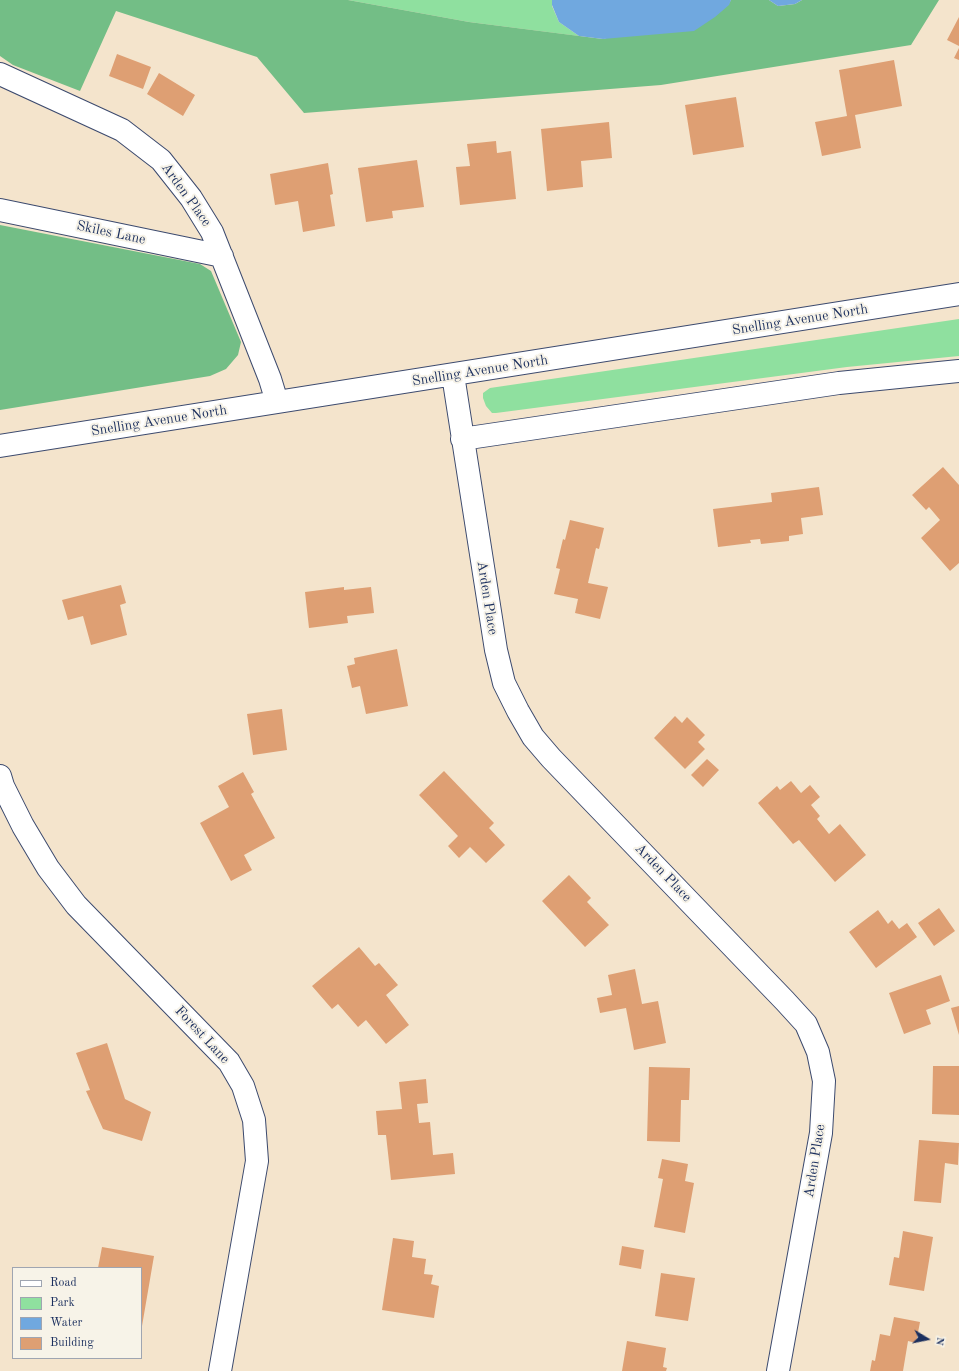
<!DOCTYPE html>
<html>
<head>
<meta charset="utf-8">
<style>
	body { margin:0 }
	#map { position:relative; width:959px; height:1371px; overflow:hidden; background:#f4e4cc; font-family:"Old Standard TT",serif }
	canvas { display:block }
	.legend { position:absolute; left:12px; top:1267px; width:130px; height:92px; box-sizing:border-box; background:#f7f3e8; border:1px solid #9fa5b1; margin:0; padding:5px 7px; list-style:none; font-size:12px; color:#1b2f5e }
	.legend li { display:flex; align-items:center; gap:8px; height:20px }
	.legend b { width:20px; border:1px solid #9fa5b1 }
	.north { position:absolute; left:907px; top:1319px; width:40px; height:40px; -webkit-text-stroke:3px #f7f3e8; paint-order:stroke; rotate:100deg; font-size:11px; font-weight:700; line-height:16px; text-align:center; color:#1b2f5e }
	.north::after { content:''; display:block; margin:auto; width:14px; height:18px; background:#1b2f5e; clip-path:polygon(50% 0,100% 100%,50% 72%,0 100%) }
</style>
</head>
<body>
<div id="map">
<canvas width="959" height="1371"></canvas>
<ul class="legend">
<li><b style="height:5px;background:#fff"></b>Road</li>
<li><b style="height:11px;background:#8fe09f"></b>Park</li>
<li><b style="height:11px;background:#70a8df"></b>Water</li>
<li><b style="height:11px;background:#de9f73"></b>Building</li>
</ul>
<div class="north">N</div>
</div>
<script>
const ctx = document.querySelector('canvas').getContext('2d');
ctx.lineJoin = 'round';
function fillPath(path, color) { ctx.fillStyle = color; ctx.fill(path, 'evenodd'); }
const shape = rows => new Path2D(rows.map(r => 'M' + r).join(''));
function trace(path, color, width, dash) { ctx.strokeStyle = color; ctx.lineWidth = width; ctx.lineCap = dash ? 'butt' : 'round'; ctx.setLineDash(dash || []); ctx.stroke(path); }
function label(font, color, halo, rows, align = 'center') {
  ctx.font = font + ' "Old Standard TT",serif'; ctx.lineWidth = 4; ctx.setLineDash([]); ctx.textBaseline = 'middle'; ctx.strokeStyle = halo; ctx.fillStyle = color; for (const [text, x, y, turn = 0] of rows) {
    ctx.save(); ctx.translate(x, y); ctx.rotate((+turn || 0) * Math.PI / 180); ctx.textAlign = isNaN(turn) ? turn : align; if (halo) ctx.strokeText(text, 0, 0); ctx.fillText(text, 0, 0); ctx.restore();
  }
}
fillPath(shape([
	[348,0,552,0,552,6,559,22,579,36,469,22],
	[959,319,959,356,847,367,496,413,492,413,486,406,483,398,483,393,490,388]
]), '#8fe09f');
fillPath(shape([
	[0,0,348,0,469,22,603,39,728,5,731,0,769,0,778,6,795,4,802,0,939,0,911,45,661,85,304,113,257,57,116,11,80,91,13,65,0,56],
	[0,225,200,264,211,271,241,342,238,355,226,369,210,376,0,410]
]), '#73be86');
fillPath(shape([
	[552,0,731,0,729,5,715,17,694,31,603,39,579,36,559,22,552,5],
	[769,0,802,0,795,4,778,6]
]), '#70a8df');
fillPath(shape([
	[959,17,959,46,947,40],
	[959,48,959,60,954,58],
	[117,54,151,67,143,89,109,76],
	[894,60,902,106,855,115,861,148,822,156,815,122,847,116,839,70],
	[159,73,195,95,183,116,147,94],
	[736,97,744,147,693,155,685,105],
	[609,122,612,158,581,161,583,187,547,191,541,129],
	[496,141,497,153,511,151,516,199,460,205,456,167,470,166,467,144],
	[417,160,424,207,392,211,393,218,366,222,358,168],
	[328,163,333,194,330,195,335,226,303,232,298,201,275,205,270,174],
	[943,467,959,485,959,563,950,571,921,538,940,520,929,507,926,510,912,495],
	[819,487,823,515,801,518,803,534,789,536,789,541,761,544,760,539,750,540,751,543,718,547,713,509,772,502,771,493],
	[570,520,604,528,599,549,596,548,588,583,608,587,600,619,575,613,578,599,554,594,560,569,556,568,563,539,565,540],
	[121,585,126,603,120,605,127,635,91,645,83,616,68,620,62,600],
	[344,587,344,590,371,587,374,613,347,616,348,623,309,628,305,592],
	[397,649,408,706,366,714,360,686,352,688,347,666,355,664,354,658],
	[282,709,287,750,253,755,247,714],
	[675,716,682,723,687,717,705,735,698,742,705,749,685,769,654,738],
	[707,759,719,770,703,787,691,775],
	[444,771,494,823,489,828,505,845,486,863,470,847,459,858,448,846,458,836,419,795],
	[243,772,254,792,251,794,275,838,244,855,252,870,231,881,200,823,229,807,218,786],
	[791,781,801,793,810,785,820,797,811,805,820,816,817,819,829,834,840,824,866,855,835,882,799,840,793,844,758,803,777,786,780,790],
	[569,875,591,898,587,902,609,925,585,947,542,901],
	[939,908,955,931,934,946,918,923],
	[878,910,888,924,892,920,899,929,907,923,917,937,876,968,849,932],
	[359,947,375,966,379,963,398,985,386,995,409,1025,386,1044,366,1020,358,1027,338,1004,332,1009,312,986],
	[635,969,642,1004,658,1001,666,1043,634,1050,626,1008,600,1013,597,998,612,995,608,975],
	[941,975,950,1001,926,1010,931,1024,904,1034,889,993],
	[959,1006,959,1035,951,1008],
	[107,1043,125,1099,151,1112,142,1141,103,1129,86,1091,90,1090,76,1053],
	[933,1066,959,1066,959,1115,932,1114],
	[649,1067,690,1068,689,1100,681,1100,680,1142,647,1141],
	[426,1079,428,1103,417,1104,419,1123,430,1122,433,1155,453,1153,455,1174,391,1180,386,1135,378,1135,376,1111,402,1109,399,1082],
	[919,1140,959,1143,958,1165,945,1163,941,1203,914,1201],
	[662,1159,688,1164,685,1181,694,1183,685,1233,654,1227,663,1179,658,1178],
	[903,1231,933,1237,924,1291,889,1285,894,1257,899,1258],
	[393,1238,414,1241,412,1257,426,1259,424,1274,433,1275,431,1284,439,1286,434,1318,382,1310],
	[622,1246,644,1250,641,1269,619,1265],
	[102,1247,154,1256,142,1326,141,1268,98,1268],
	[661,1273,695,1278,688,1321,655,1316],
	[894,1317,920,1322,916,1343,908,1341,903,1371,870,1371,872,1360,875,1361,880,1334,890,1336],
	[627,1341,666,1348,663,1367,667,1368,666,1371,622,1371]
]), '#de9f73');
const minor = shape([
	[0,74,122,130,161,160,191,198,212,232,270,379,277,402],
	[0,210,222,256],
	[453,375,496,650,504,683,518,711,533,737,551,758,785,1001,806,1024,818,1052,824,1081,821,1133,778,1371],
	[462,439,839,383,959,371],
	[0,446,959,294],
	[0,776,3,786,23,826,48,868,76,905,229,1062,243,1086,254,1120,257,1161,220,1371]
]);
trace(minor, '#3c4a6e', 24);
trace(minor, '#fff', 22);
label('14px', '#1b2f5e', '#f7f3e8', [
	["Arden Place",186,195,54],
	["Skiles Lane",111,233,12],
	["Snelling Avenue North",800,320,-9],
	["Snelling Avenue North",480,371,-9],
	["Snelling Avenue North",159,421,-9],
	["Arden Place",487,598,81],
	["Arden Place",663,873,46],
	["Forest Lane",202,1035,47],
	["Arden Place",815,1161,-81]
]);
</script>
</body>
</html>
